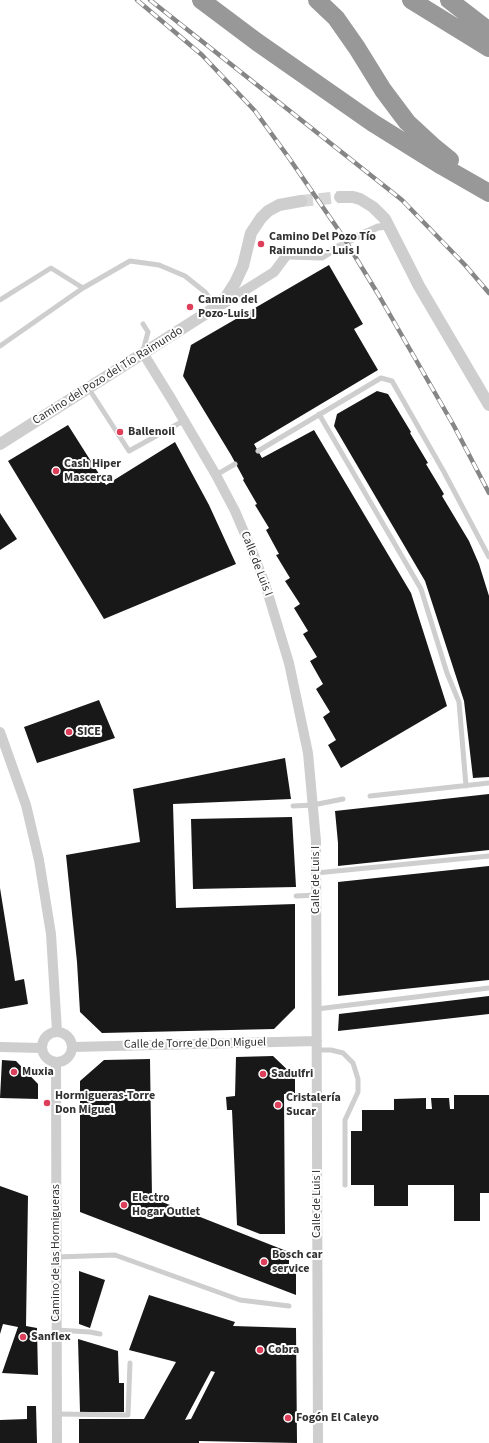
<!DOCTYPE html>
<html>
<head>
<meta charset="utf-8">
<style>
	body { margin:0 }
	canvas { display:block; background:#fff }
</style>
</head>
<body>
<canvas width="489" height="1443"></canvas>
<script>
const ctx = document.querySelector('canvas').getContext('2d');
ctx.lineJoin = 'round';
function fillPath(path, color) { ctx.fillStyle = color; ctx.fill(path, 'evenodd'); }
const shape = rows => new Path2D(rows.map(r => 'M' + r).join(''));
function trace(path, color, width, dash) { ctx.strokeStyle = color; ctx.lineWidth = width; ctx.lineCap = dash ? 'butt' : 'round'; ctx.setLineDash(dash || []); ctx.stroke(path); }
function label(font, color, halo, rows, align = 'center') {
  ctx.font = font + ' "Source Sans 3",sans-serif'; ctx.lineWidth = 4; ctx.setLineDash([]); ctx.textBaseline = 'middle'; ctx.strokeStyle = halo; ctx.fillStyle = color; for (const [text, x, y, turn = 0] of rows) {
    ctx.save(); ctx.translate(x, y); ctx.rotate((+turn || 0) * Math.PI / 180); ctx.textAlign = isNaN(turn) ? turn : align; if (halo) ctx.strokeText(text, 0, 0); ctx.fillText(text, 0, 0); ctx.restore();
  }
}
fillPath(shape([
	[329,265,363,324,354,329,378,370,254,444,262,458,314,430,411,593,447,706,341,768,328,745,336,740,323,717,330,712,316,689,323,684,310,661,317,657,303,634,308,631,294,608,300,604,285,581,290,578,276,555,279,554,266,530,269,528,255,505,257,504,243,480,244,479,231,455,183,376,191,345],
	[377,391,388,394,411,432,410,433,428,463,426,464,444,494,442,496,469,541,479,564,489,596,489,777,473,778,464,701,425,581,334,426,337,414],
	[68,425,106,485,175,442,209,505,236,564,104,619,8,461],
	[0,513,17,539,0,550],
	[99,700,115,738,37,763,24,727],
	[285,758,291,799,173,804,176,908,295,904,295,1008,274,1029,102,1033,80,1012,77,962,66,855,140,842,133,789],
	[489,794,489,850,338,866,338,843,335,811],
	[292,817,296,887,193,889,191,819],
	[489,866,489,980,338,996,338,882],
	[0,888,15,981,24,979,28,1004,0,1009],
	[489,996,489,1014,338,1031,339,1014],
	[273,1056,295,1077,295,1094,284,1094,285,1234,260,1234,237,1225,232,1110,227,1110,226,1097,235,1096,236,1057],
	[150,1059,152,1198,289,1252,289,1267,296,1267,296,1295,80,1212,80,1081,104,1060],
	[2,1060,16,1061,38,1084,38,1099,0,1098],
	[454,1095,489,1095,489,1193,480,1193,480,1221,454,1221,454,1185,408,1185,408,1206,374,1206,374,1185,351,1185,351,1131,362,1131,362,1110,394,1110,394,1099,426,1098,426,1109,432,1109,431,1098,449,1098,450,1109,454,1109],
	[0,1186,28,1196,26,1326,37,1328,38,1375,2,1373,18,1327,3,1324,0,1334],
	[79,1271,105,1280,90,1328,79,1324],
	[149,1295,235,1322,233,1326,296,1328,297,1443,199,1441,199,1443,79,1443,79,1419,144,1419,176,1362,129,1350],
	[211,1371,215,1372,191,1419,185,1420],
	[78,1339,118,1351,119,1383,124,1383,124,1412,80,1412],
	[27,1406,36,1406,37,1443,0,1443,0,1420,27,1419]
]), '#181818');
trace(shape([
	[338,247,358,236]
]), '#d6d6d6', 7, [7, 3.5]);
trace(shape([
	[301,201,340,197]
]), '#d6d6d6', 12, [12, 6]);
trace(shape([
	[0,300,51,268,83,288],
	[143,324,148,332,143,351],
	[0,346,83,288,130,261,159,265,185,276,205,292,216,307],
	[89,389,129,451,185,420],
	[319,414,421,589,447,673,459,702,466,786],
	[258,451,381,378,392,381,444,472,489,557],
	[216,475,235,464],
	[370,796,489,783],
	[293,806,313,805,343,799],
	[316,873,489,856],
	[296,896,317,895],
	[317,1009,489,988],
	[317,1050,331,1050,343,1053,353,1063,358,1079,358,1092,345,1120,345,1185],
	[57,1257,115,1255,240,1300,289,1306],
	[56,1330,90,1332,100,1334],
	[57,1414,128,1415,130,1363]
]), '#cecece', 5);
trace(shape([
	[358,236,378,227,389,226],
	[286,256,322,257,338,247]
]), '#cecece', 7);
trace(shape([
	[223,304,274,272,286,256],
	[143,353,172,400,216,475,235,511,253,553,265,584,289,663,308,753,316,841,318,1443],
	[0,732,26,805,39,860,51,934,57,1031],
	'42 1047a15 15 0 1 1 30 0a15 15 0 1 1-30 0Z',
	[0,1047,42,1048],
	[73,1047,317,1041],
	[56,1063,57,1443]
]), '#cecece', 10);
trace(shape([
	[340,197,353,197,360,199,373,207,385,219,419,286,489,405],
	[0,444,216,307,226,297,235,283,243,266,251,233,261,218,268,211,279,205,301,201]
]), '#cecece', 12);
trace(shape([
	[201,0,257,42,373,123,442,166,489,193],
	[317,0,336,18,357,48,383,90,407,122,434,147,450,160],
	[411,0,489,48],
	[449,0,489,31]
]), '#989898', 18);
const rail = shape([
	[137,0,202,55,255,111,289,158,342,235,378,294,454,426,489,493],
	[150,0,402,200,465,265,489,293]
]);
trace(rail, '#868686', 4.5);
trace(rail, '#fff', 3, [9]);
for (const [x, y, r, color] of [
	[261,244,4,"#dd3f5b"],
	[190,307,4,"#dd3f5b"],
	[120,432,4,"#dd3f5b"],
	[56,471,4,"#dd3f5b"],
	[69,732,4,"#dd3f5b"],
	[14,1072,4,"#dd3f5b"],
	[263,1074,4,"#dd3f5b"],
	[47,1103,4,"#dd3f5b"],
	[278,1105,4,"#dd3f5b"],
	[124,1205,4,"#dd3f5b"],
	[264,1262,4,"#dd3f5b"],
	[23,1337,4,"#dd3f5b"],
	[260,1350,4,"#dd3f5b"],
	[288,1418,4,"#dd3f5b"]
]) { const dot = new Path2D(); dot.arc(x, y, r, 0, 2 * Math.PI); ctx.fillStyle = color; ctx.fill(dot); trace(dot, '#fff', 1.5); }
label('bold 12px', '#313131', '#fff', [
	["Camino Del Pozo Tío",269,237],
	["Raimundo - Luis I",269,251],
	["Camino del",198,300],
	["Pozo-Luis I",198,314],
	["Ballenoil",128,432],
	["Cash Hiper",64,464],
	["Mascerca",64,478],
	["SICE",77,732],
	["Muxia",22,1072],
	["Sadulfri",271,1074],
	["Hormigueras-Torre",55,1096],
	["Don Miguel",55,1110],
	["Cristalería",286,1098],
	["Sucar",286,1112],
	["Electro",132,1198],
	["Hogar Outlet",132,1212],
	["Bosch car",272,1255],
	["service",272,1269],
	["Sanflex",31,1337],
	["Cobra",268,1350],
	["Fogón El Caleyo",296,1418]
], 'left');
label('12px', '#313131', '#fff', [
	["Camino del Pozo del Tío Raimundo",108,376,-32],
	["Calle de Luis I",256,564,69],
	["Calle de Luis I",316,880,-90],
	["Calle de Torre de Don Miguel",195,1044,-1],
	["Calle de Luis I",317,1204,-90],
	["Camino de las Hormigueras",56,1253,-90]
]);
</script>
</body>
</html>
